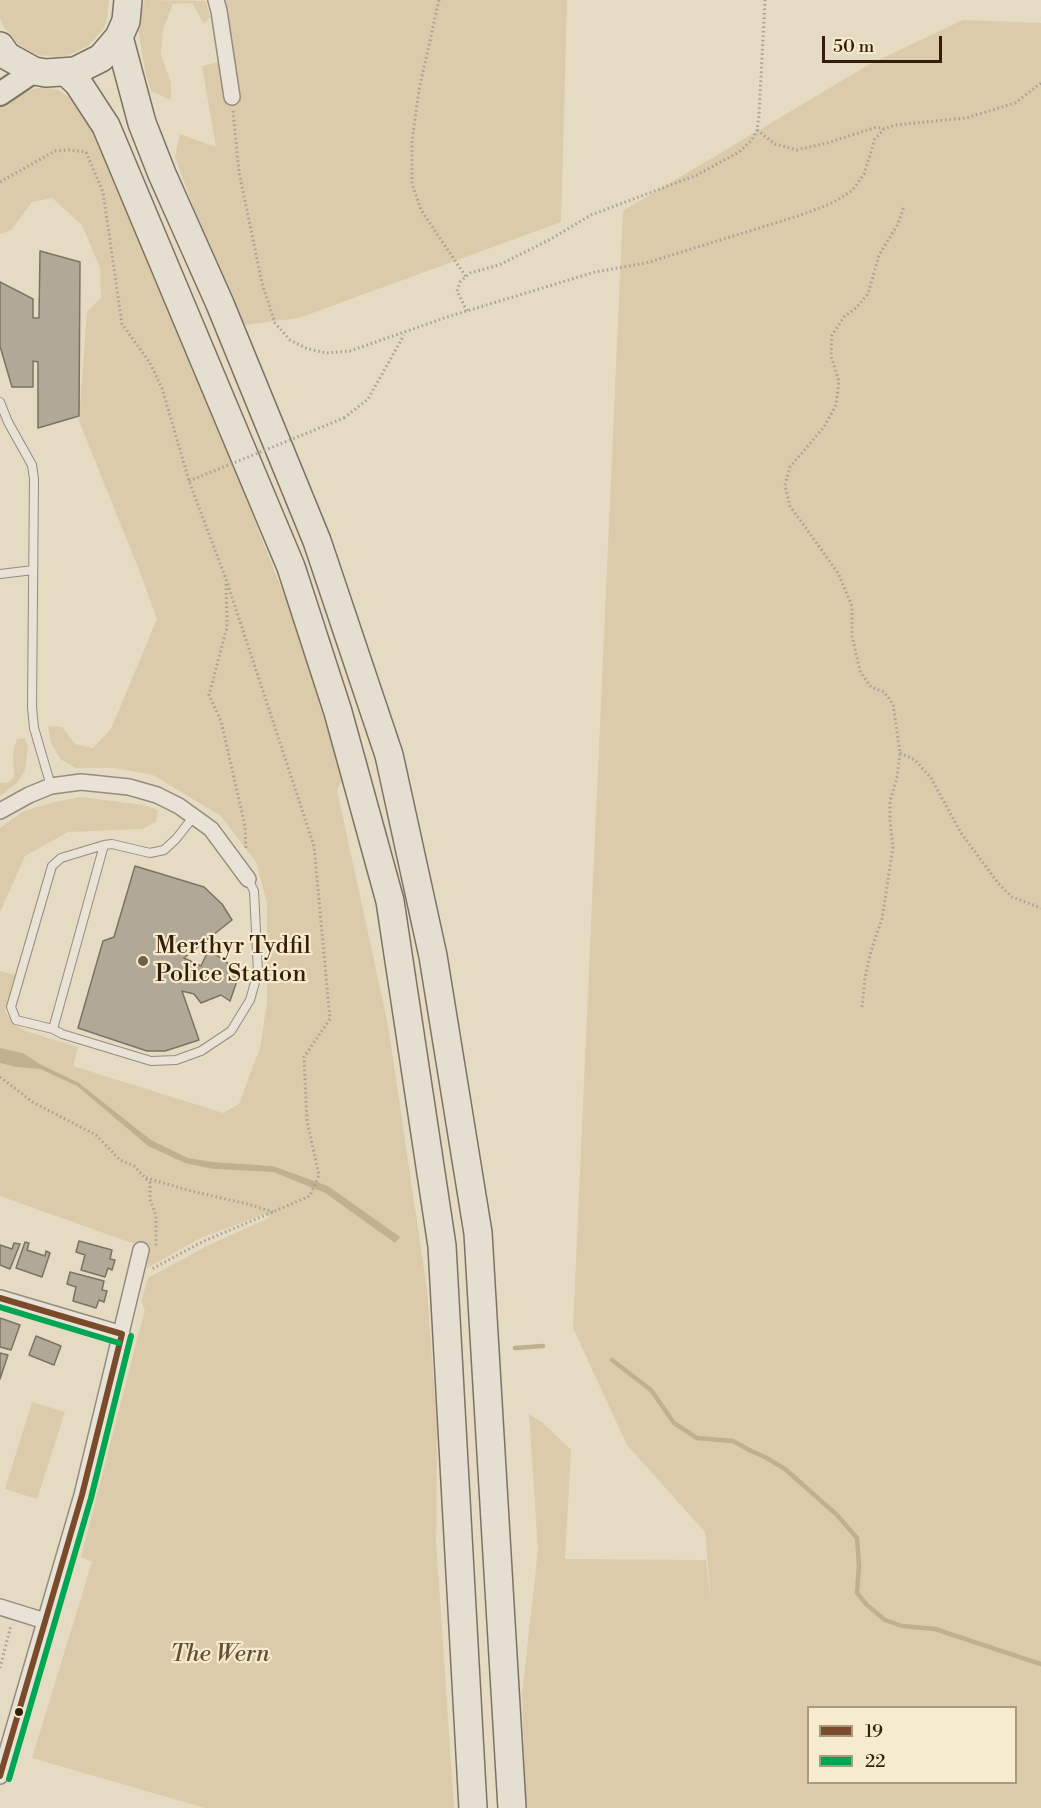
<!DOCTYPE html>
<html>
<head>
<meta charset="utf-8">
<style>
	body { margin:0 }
	#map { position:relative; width:1041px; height:1808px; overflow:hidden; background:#e5dac2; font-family:"Libre Bodoni",serif }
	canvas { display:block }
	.legend { position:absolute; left:807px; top:1706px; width:210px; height:78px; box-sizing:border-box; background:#f7ebce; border:2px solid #a9997f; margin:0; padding:8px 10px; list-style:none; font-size:18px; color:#351e09 }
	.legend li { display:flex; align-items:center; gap:12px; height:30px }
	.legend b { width:30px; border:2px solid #a9997f }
	.scale { position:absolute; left:822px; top:36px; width:120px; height:27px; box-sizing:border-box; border:3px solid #351e09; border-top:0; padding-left:8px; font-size:18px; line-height:21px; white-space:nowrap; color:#351e09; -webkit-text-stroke:4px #f7ebce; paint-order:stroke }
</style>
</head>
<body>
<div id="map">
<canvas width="1041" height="1808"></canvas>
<ul class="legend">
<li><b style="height:8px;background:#7a4b2a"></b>19</li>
<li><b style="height:8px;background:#00a651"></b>22</li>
</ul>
<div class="scale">50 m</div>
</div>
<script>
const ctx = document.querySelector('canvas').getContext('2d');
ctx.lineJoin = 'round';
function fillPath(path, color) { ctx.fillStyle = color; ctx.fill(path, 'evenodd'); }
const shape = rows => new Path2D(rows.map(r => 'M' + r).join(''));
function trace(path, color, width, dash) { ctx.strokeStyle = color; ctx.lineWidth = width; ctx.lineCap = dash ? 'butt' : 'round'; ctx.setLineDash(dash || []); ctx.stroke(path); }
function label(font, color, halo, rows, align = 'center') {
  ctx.font = font + ' "Libre Bodoni",serif'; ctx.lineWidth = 4.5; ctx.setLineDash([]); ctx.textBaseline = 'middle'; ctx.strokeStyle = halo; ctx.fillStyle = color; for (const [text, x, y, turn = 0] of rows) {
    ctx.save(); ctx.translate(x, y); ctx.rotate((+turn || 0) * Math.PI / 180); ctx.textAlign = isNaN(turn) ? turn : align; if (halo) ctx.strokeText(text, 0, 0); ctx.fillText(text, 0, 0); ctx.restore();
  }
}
fillPath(shape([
	[0,0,109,0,107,18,103,29,88,46,69,55,59,57,37,55,18,44,4,27,0,18],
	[145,0,206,1,210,17,204,24,192,3,173,4,163,29,161,55,171,83,171,100,151,91,146,75,137,24],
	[225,0,567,0,561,222,299,318,245,325,214,262,175,157,180,134,216,147,202,66,233,59],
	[963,20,1041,23,1041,1808,526,1808,522,1695,538,1550,529,1414,542,1422,571,1450,565,1559,706,1560,712,1611,705,1532,627,1445,573,1328,623,211,870,64],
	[808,1708,1016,1708,1016,1782,808,1782],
	[44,87,58,90,72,99,85,118,99,145,195,369,291,613,343,779,337,790,388,1025,427,1290,437,1427,436,1541,454,1808,205,1808,32,1758,92,1562,81,1557,145,1309,141,1302,148,1278,209,1245,269,1218,267,1213,201,1238,147,1268,150,1246,129,1242,0,1196,0,1063,16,1067,40,1069,77,1086,148,1146,213,1169,273,1172,325,1193,395,1243,328,1186,273,1166,214,1162,188,1158,151,1140,79,1083,40,1064,23,1053,0,1048,0,971,15,975,5,1011,12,1023,25,1031,78,1047,73,1066,223,1113,239,1104,260,1048,267,1002,267,903,256,862,221,816,153,775,115,768,76,768,60,759,51,743,48,726,62,727,75,744,93,748,111,729,157,619,139,570,79,421,87,311,101,298,100,268,82,225,52,198,32,202,11,230,0,234,0,106,25,91],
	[25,738,28,747,25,770,18,782,0,796,0,782,7,783,14,777,13,752,17,739],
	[81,797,143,805,158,810,156,822,142,829,68,832,25,856,0,912,0,828,24,811,54,802],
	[32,1402,65,1412,37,1499,5,1489]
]), '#dbcbaa');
fillPath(shape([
	[0,1048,23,1053,40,1064,79,1083,151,1140,188,1158,214,1162,273,1166,328,1186,400,1237,395,1243,325,1193,273,1172,213,1169,185,1163,148,1146,77,1086,40,1069,16,1067,0,1063]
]), '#c1b090');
trace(shape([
	[515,1348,543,1346],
	[612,1360,651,1390,674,1423,697,1438,733,1441,751,1451,765,1457,785,1469,837,1515,857,1538,859,1566,857,1593,867,1605,885,1620,902,1626,935,1629,1041,1664]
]), '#c1b090', 4.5);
const building = shape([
	[40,251,80,262,79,416,38,428,38,362,33,361,33,387,12,387,0,346,0,282,33,299,33,318,39,318,40,251],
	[135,866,204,887,222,904,232,920,184,958,201,966,208,951,218,956,240,972,230,1001,221,995,201,1003,194,994,182,991,199,1040,165,1051,147,1051,78,1028,103,941,114,937,135,866],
	[79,1241,112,1250,110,1259,115,1260,112,1270,108,1268,105,1277,81,1270,85,1255,76,1252,79,1241],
	[25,1242,29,1243,27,1250,45,1256,46,1251,50,1253,42,1277,16,1268,25,1242],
	[14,1243,20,1244,10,1269,0,1265,0,1245,12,1249,14,1243],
	[70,1272,104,1281,102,1290,107,1291,104,1302,99,1300,96,1308,73,1301,76,1287,67,1284,70,1272],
	[0,1318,20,1325,11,1350,0,1347,0,1318],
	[36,1336,61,1346,54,1365,29,1355,36,1336],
	[0,1353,8,1355,0,1379,0,1353]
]);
fillPath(building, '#b1a897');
trace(building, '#7c7364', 1.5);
const lane = shape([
	[0,402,8,422,32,465,34,479,32,707,34,728,51,786],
	[0,574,33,570],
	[104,845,61,858,52,866,11,1007,16,1020,53,1029,104,845,112,844,150,853,164,850,176,839,194,816],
	[53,1029,62,1034,151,1061,176,1060,201,1051,231,1031,250,1000,258,972,254,891,248,879]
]);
const street = shape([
	[216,0,219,11,232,97],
	[0,811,29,795,51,786,81,782,129,787,157,795,179,806,211,829,248,879],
	[0,1298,122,1334],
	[0,1607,45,1621],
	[0,1776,82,1495,141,1250]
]);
const primary = shape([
	[0,94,34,71]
]);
const highway = shape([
	[119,37,142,123,162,174,220,304,317,541,389,755,433,956,478,1233,512,1808],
	[0,46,7,56,34,71,46,73,75,71,101,58,119,37,126,21,128,0],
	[67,73,78,83,106,126,291,567,338,712,390,901,442,1246,473,1808]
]);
trace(lane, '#958c7d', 10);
trace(street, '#958c7d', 18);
trace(primary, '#7c7364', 26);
trace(highway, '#7c7364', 30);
trace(shape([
	[439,0,419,90,412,141,412,184,421,210,466,277],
	[233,111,239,172,262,283,275,323,290,340,308,349,326,353,350,351,447,317,595,272,646,263,798,216,830,204,852,191,864,174,875,139,884,129,895,125,966,118,1015,103,1041,83],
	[757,130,775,144,797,150,827,143,877,127,884,129],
	[0,182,55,151,69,150,86,152,103,192,122,324,150,363,162,388,189,481,226,579,314,846,330,1019,304,1057,307,1121,319,1175,310,1196,202,1242,152,1269],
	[467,311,457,291,460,282,470,273,499,265,549,240,591,215,697,175,739,152,752,140,757,130,759,115,765,0],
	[344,418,368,399,404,335],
	[226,584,227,627,209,695,221,721,245,826,246,849],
	[900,753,915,760,931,778,961,833,998,883,1012,897,1041,908],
	[862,1007,865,978,871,951,882,919,893,847,890,821,890,801,897,778,900,753,896,724,893,704,884,692,871,687,860,671,852,636,852,606,838,573,790,506,785,485,790,467,824,427,836,405,839,381,831,356,832,335,844,317,856,308,868,294,879,255,898,224,904,206],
	[0,1077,34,1103,96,1135,120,1160,134,1166,150,1183,150,1199,156,1216,156,1248],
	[146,1178,191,1191,248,1204,273,1212],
	[0,1668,11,1625]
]), '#a6a095', 3, [1.5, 3]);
trace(lane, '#e9e3d7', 8);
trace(street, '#e9e3d7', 15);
trace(primary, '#e5dfd1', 22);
trace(highway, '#e5dfd1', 27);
trace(shape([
	[189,481,344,418]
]), '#a6a095', 3, [1.5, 3]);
trace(shape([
	[0,1298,122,1334],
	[0,1776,82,1495,122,1334]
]), '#7a4b2a', 6);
trace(shape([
	[0,1307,119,1343],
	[9,1779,91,1498,131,1336]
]), '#00a651', 6);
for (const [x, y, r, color] of [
	[143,961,6,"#73604a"],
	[19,1712,5,"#351e09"]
]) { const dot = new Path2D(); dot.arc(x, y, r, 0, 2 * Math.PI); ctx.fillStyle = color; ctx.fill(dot); trace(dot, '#f7ebce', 2); }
label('24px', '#351e09', '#f7ebce', [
	["Merthyr Tydfil",155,947],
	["Police Station",155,975]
], 'left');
label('italic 24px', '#644e34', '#f7ebce', [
	["The Wern",220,1655]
]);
</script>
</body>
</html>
